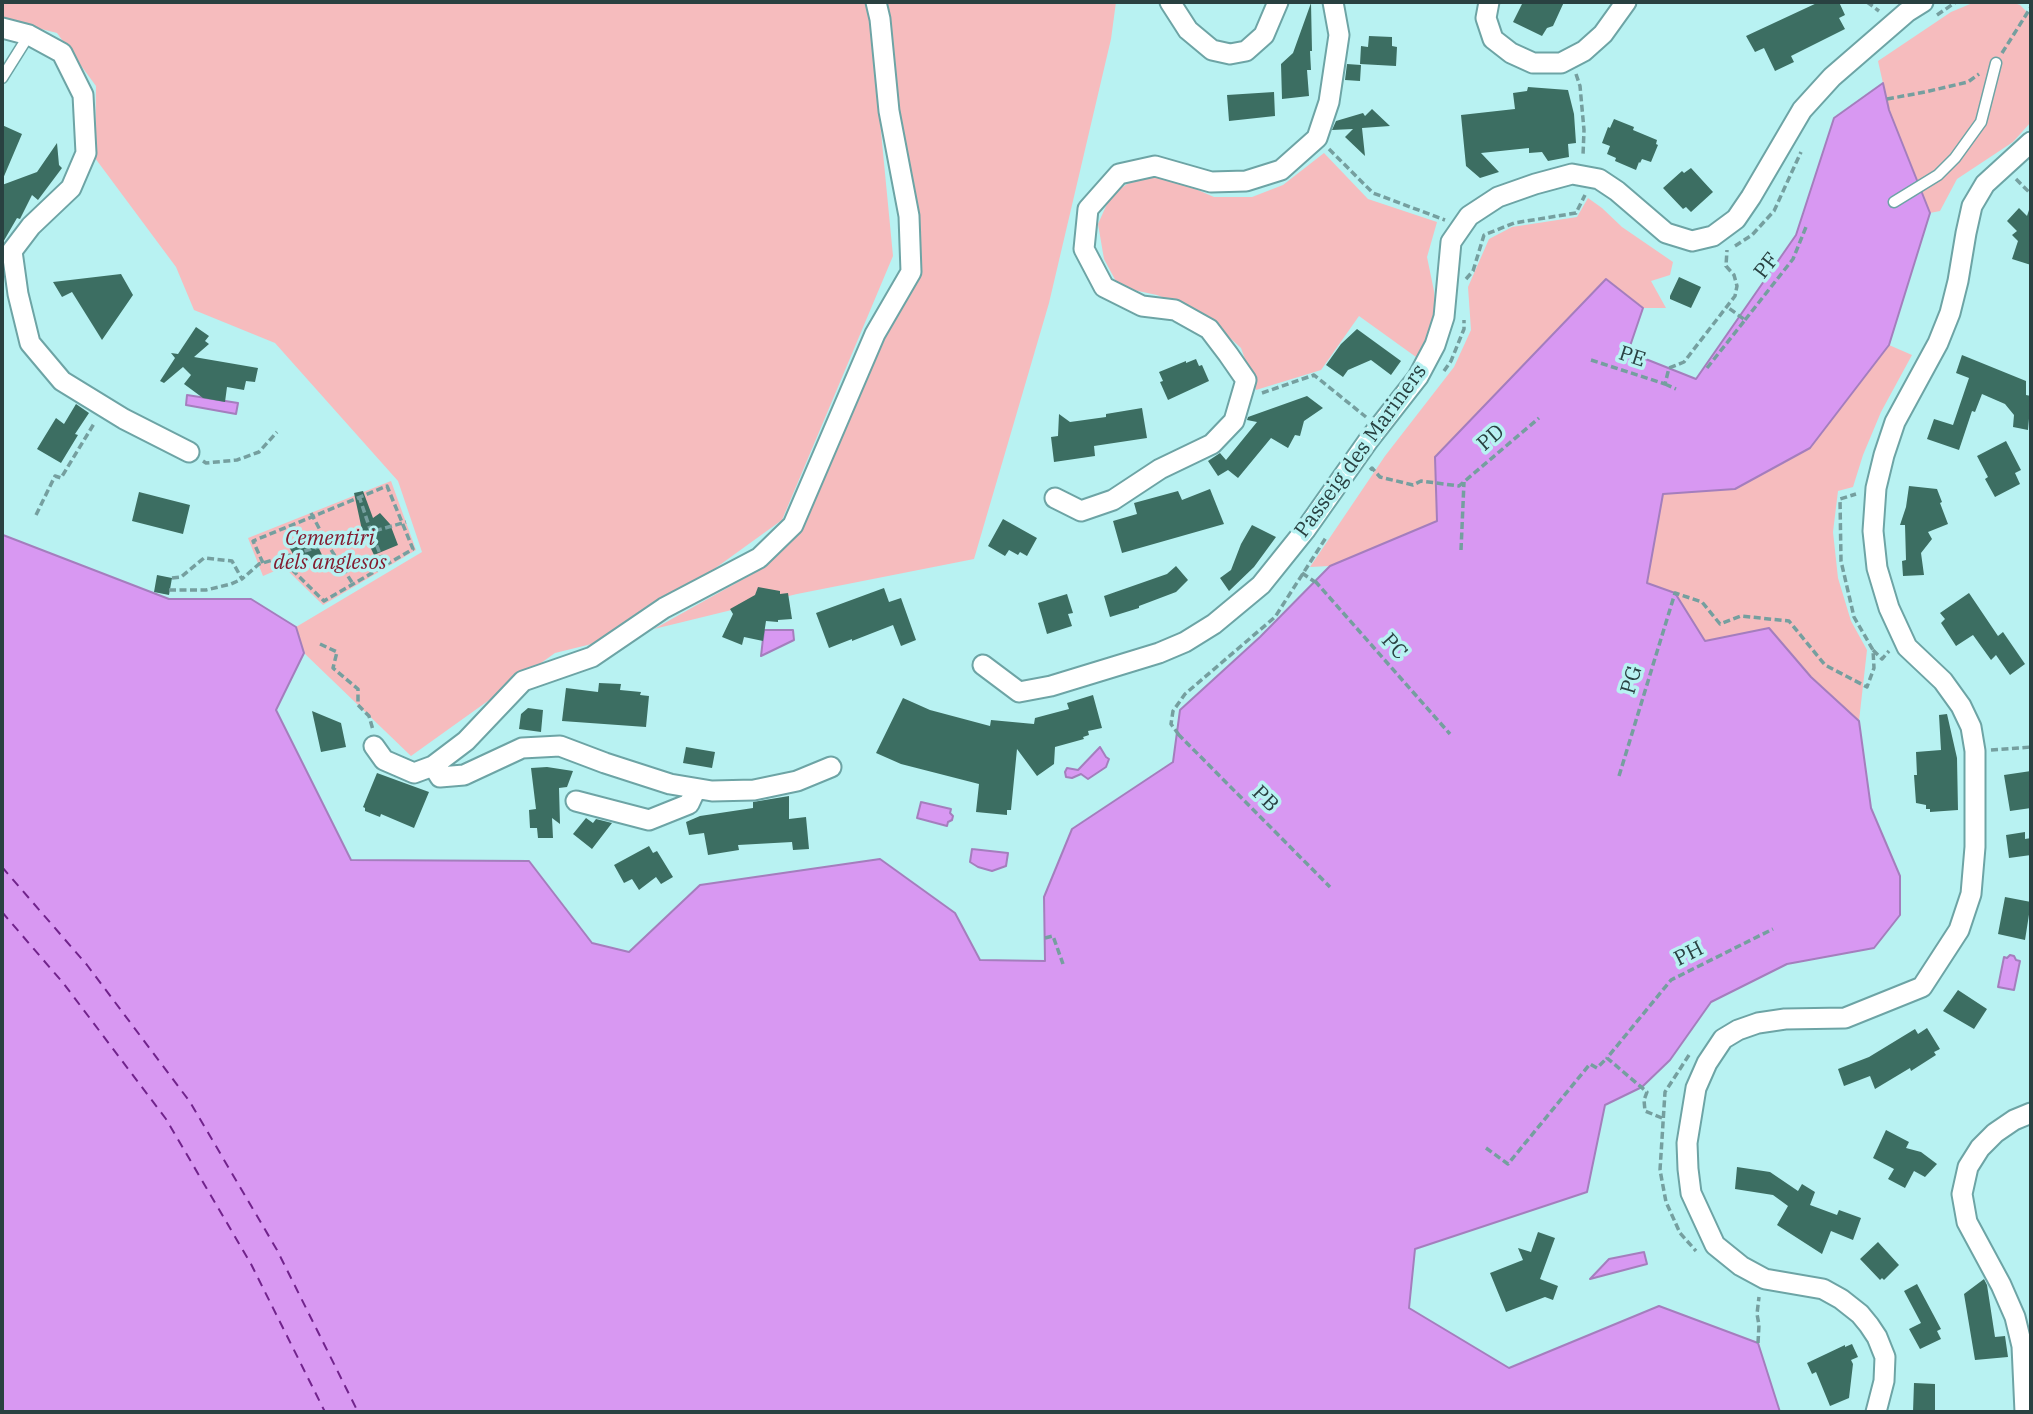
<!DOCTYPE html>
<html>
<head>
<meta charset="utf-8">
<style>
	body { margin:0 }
	#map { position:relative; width:2033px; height:1414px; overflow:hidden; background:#b8f2f2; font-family:"IBM Plex Serif",serif }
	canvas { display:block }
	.frame { position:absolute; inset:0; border:4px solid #294141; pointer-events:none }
</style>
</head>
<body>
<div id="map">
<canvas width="2033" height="1414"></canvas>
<div class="frame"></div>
</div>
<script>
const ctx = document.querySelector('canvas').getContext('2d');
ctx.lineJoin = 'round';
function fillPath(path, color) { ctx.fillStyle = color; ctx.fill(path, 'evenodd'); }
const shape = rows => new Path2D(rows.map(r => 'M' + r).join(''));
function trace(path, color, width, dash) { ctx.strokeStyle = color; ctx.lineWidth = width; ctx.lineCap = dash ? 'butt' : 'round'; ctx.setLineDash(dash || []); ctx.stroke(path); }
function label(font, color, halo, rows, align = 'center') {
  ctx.font = font + ' "IBM Plex Serif",serif'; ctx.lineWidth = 7; ctx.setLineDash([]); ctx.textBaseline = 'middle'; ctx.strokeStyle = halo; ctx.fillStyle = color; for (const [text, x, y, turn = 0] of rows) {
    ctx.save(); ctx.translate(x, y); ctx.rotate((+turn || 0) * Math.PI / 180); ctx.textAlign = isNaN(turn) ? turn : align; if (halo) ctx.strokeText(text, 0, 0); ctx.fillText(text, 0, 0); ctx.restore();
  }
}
fillPath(shape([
	[2,2,866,2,870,18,893,256,782,520,620,637,555,653,411,756,304,653,296,627,422,552,398,481,275,343,194,310,176,267,95,158,96,86,57,33,2,19],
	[885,2,1116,2,1111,39,1049,303,974,559,797,594,654,629,763,568,798,529,887,332,922,271],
	[1975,2,2011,2,2020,5,2031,16,2031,122,2013,142,1957,179,1940,211,1930,213,1889,110,1878,61,1951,12],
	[1324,153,1368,199,1437,222,1427,257,1434,291,1436,317,1424,346,1416,357,1359,316,1321,370,1256,390,1241,348,1206,316,1157,295,1119,287,1104,259,1098,224,1111,195,1133,180,1161,174,1214,197,1252,197,1283,185],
	[1588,198,1602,208,1622,227,1673,262,1670,275,1651,281,1666,308,1643,308,1606,280,1438,521,1330,566,1310,567,1385,456,1454,367,1471,330,1468,287,1489,239,1512,227,1577,217],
	[1889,345,1912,355,1881,412,1863,455,1853,487,1838,491,1833,532,1838,578,1851,621,1867,650,1859,721,1811,677,1705,642,1675,593,1647,584,1663,494,1735,489,1810,448],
	[391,481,416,550,323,605,284,567,263,576,248,538]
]), '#f6bcbe');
const water = shape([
	[1883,83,1889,110,1930,213,1889,345,1810,448,1735,489,1663,494,1647,583,1675,593,1705,641,1769,628,1811,677,1859,721,1871,808,1900,876,1900,915,1874,948,1787,964,1711,1002,1670,1060,1642,1087,1605,1105,1587,1192,1415,1249,1409,1308,1509,1368,1659,1306,1758,1343,1780,1412,2,1412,2,533,3,535,169,599,251,599,296,627,304,653,276,710,351,860,529,861,592,943,629,952,700,885,880,859,955,913,980,960,1045,961,1044,897,1072,829,1173,762,1180,710,1260,637,1330,566,1437,521,1435,457,1606,279,1643,308,1628,352,1696,379,1796,235,1834,118,1883,83],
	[187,395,238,403,236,414,186,405,187,395],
	[764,630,793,630,794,640,761,656,764,630],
	[1100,747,1106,757,1109,759,1106,767,1088,779,1081,774,1072,778,1066,777,1065,772,1067,768,1078,770,1100,747],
	[921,802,951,809,950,813,953,816,952,820,948,822,947,826,917,818,921,802],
	[972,849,1008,853,1006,866,992,871,978,867,970,862,972,849],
	[2010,955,2014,956,2016,960,2020,961,2014,990,1998,987,2004,957,2007,958,2010,955],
	[1644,1252,1647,1264,1590,1279,1609,1259,1644,1252]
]);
fillPath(water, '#d898f2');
trace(water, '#a47ebd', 2);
trace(shape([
	[2,867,87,965,190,1102,277,1250,358,1412],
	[2,912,64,984,166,1119,251,1264,325,1412]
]), '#71238c', 2, [9, 7]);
fillPath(shape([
	[1523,2,1564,2,1553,26,1547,28,1542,36,1513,22],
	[1819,2,1839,2,1845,15,1839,18,1845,29,1791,56,1794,62,1775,71,1764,48,1755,52,1746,36],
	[1311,3,1312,51,1310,51,1311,70,1307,70,1309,96,1282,99,1281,64,1293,53],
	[1369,36,1392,37,1392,46,1397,47,1396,66,1360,64,1361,46,1368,47],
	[1347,64,1361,65,1360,81,1345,80],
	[1528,87,1568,90,1574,114,1576,143,1568,144,1569,157,1548,161,1542,152,1529,153,1529,148,1481,153,1499,172,1480,178,1466,166,1461,115,1515,109,1513,93,1527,91],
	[1274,92,1275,116,1229,121,1227,95],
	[1372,109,1390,126,1362,128,1365,156,1345,137,1353,129,1332,130,1336,121,1363,113,1365,116],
	[1614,119,1634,127,1633,130,1657,140,1656,144,1658,145,1651,162,1642,159,1640,163,1639,162,1636,170,1615,161,1616,158,1607,154,1610,146,1602,143,1608,127,1610,128],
	[2,125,22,134,2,181],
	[57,143,59,165,62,168,38,200,32,195,20,219,17,218,2,244,2,185,37,172],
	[1691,168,1713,192,1691,212,1686,207,1683,209,1663,188,1682,171,1684,173],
	[2019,208,2027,216,2029,210,2031,210,2031,265,2012,259,2018,241,2012,235,2017,231,2007,221],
	[121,274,133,295,102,340,72,292,62,297,53,282],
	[1679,277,1701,287,1691,308,1670,299,1670,296],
	[196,327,209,336,205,341,209,344,194,357,258,368,255,382,246,381,244,390,227,387,225,402,203,398,184,384,191,375,183,367,164,383,160,381,175,358,171,353,178,354],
	[1357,329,1401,361,1391,375,1371,360,1348,370,1343,377,1326,365,1341,344],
	[1962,355,2026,381,2026,395,2031,396,2028,430,2013,427,2014,415,2005,404,1982,394,1975,412,1972,411,1959,450,1927,439,1934,419,1953,425,1969,378,1956,373],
	[1196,359,1199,366,1202,365,1209,381,1168,400,1160,382,1163,381,1159,372,1186,361,1186,363],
	[1307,396,1323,408,1304,421,1300,436,1295,435,1288,448,1271,438,1238,478,1228,470,1218,476,1208,461,1220,453,1226,460,1257,422,1247,420,1248,417],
	[76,404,89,413,75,434,78,435,61,463,37,449,56,418,64,424],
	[1142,408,1147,438,1094,446,1095,456,1054,462,1051,437,1058,436,1059,414,1070,422,1106,417,1106,414],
	[2006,441,2021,470,2015,473,2020,484,1995,497,1985,479,1988,477,1977,456],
	[1909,486,1937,489,1942,502,1940,503,1948,524,1928,532,1932,539,1921,553,1924,575,1903,576,1902,561,1906,560,1905,525,1900,525,1906,507],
	[1210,489,1224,524,1122,553,1113,521,1137,514,1134,503,1178,491,1182,500],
	[363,491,373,518,380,513,390,524,398,545,374,555,362,530,354,493],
	[139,492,190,505,183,534,132,521],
	[1003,519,1037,538,1027,556,1020,552,1018,555,1009,550,1005,556,988,546],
	[1252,525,1276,537,1254,567,1229,591,1220,578,1231,570,1241,544],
	[313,536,323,557,303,563,302,559,297,561,289,547],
	[1176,566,1188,580,1176,592,1139,606,1139,608,1110,617,1104,596,1167,574],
	[157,575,172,578,169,595,154,592],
	[758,587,780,591,780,594,788,593,792,619,778,620,778,622,766,621,763,641,744,637,742,645,722,637,733,614,730,609,755,595],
	[884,588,889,602,901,598,916,640,901,646,893,625,852,641,852,639,829,648,816,613],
	[1969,593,1998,636,2003,632,2025,664,2010,675,1996,655,1991,660,1973,635,1956,646,1941,623,1945,619,1940,613],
	[1067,594,1073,613,1068,614,1072,626,1047,634,1038,603],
	[599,683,621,684,620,690,641,692,640,695,649,696,646,727,562,721,566,688,598,692],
	[1093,695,1102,728,1088,731,1089,735,1083,737,1084,739,1055,747,1054,764,1037,776,1017,749,1011,810,1007,810,1007,815,976,812,979,784,901,764,876,753,903,698,930,710,990,726,991,720,1034,724,1035,718,1069,709,1067,703],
	[528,708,543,710,541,732,519,729,521,714],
	[312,711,341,723,346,747,321,752],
	[1947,714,1957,758,1958,810,1930,812,1930,809,1926,809,1926,805,1916,803,1914,775,1917,775,1916,752,1941,750,1939,715],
	[686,747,715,752,712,768,683,763],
	[547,767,573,771,567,787,559,788,560,824,552,818,553,838,538,838,537,828,530,828,529,810,536,809,531,768],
	[2031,771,2031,808,2010,811,2004,775],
	[377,773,429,792,414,828,381,814,380,817,365,811,365,808,363,807],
	[789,796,789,819,806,817,809,849,793,850,792,842,738,845,739,850,708,855,704,833,689,835,686,822,700,816,753,808,753,802],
	[586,818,593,823,596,819,612,823,592,849,573,834],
	[2025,832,2025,839,2031,838,2031,855,2009,858,2006,835],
	[649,846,653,853,657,851,673,877,661,884,656,877,639,890,632,879,624,883,614,865],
	[2005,897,2031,902,2025,940,1998,934],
	[1958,990,1987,1009,1974,1029,1943,1011],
	[1927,1028,1940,1049,1934,1052,1936,1055,1911,1071,1910,1068,1875,1089,1870,1076,1844,1086,1838,1069,1869,1057,1915,1029,1918,1034],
	[1886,1130,1909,1142,1906,1148,1921,1152,1937,1164,1925,1177,1914,1171,1905,1188,1888,1179,1894,1169,1873,1158],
	[1737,1167,1770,1172,1798,1191,1802,1184,1815,1192,1810,1205,1837,1215,1839,1210,1861,1218,1853,1240,1831,1231,1822,1254,1777,1225,1788,1206,1773,1195,1735,1189],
	[1538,1232,1555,1238,1540,1279,1558,1286,1553,1300,1545,1297,1506,1312,1490,1273,1523,1260,1518,1248,1531,1252],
	[1878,1242,1899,1265,1884,1280,1882,1278,1880,1280,1860,1259],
	[1984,1279,1987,1285,1995,1337,2005,1336,2008,1357,1975,1360,1964,1294],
	[1917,1284,1941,1329,1937,1331,1941,1339,1920,1349,1909,1329,1921,1323,1904,1291],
	[1852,1344,1858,1357,1851,1360,1853,1364,1849,1398,1830,1406,1816,1372,1812,1374,1807,1363,1845,1345,1845,1347],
	[1914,1383,1935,1384,1935,1412,1913,1412]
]), '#3c6e62');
const lane = shape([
	[2,78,29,35],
	[1894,202,1938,175,1955,158,1981,122,1996,63]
]);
const street = shape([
	[1170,2,1188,30,1212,50,1230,54,1246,51,1264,35,1278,2],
	[1489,2,1486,18,1493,39,1511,53,1533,63,1561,63,1584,51,1603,34,1626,2],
	[2,28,29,35,62,53,83,95,86,153,71,188,31,226,12,251,18,294,30,343,62,381,124,419,189,452],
	[1055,498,1081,511,1113,500,1160,469,1212,444,1234,421,1246,380,1228,354,1209,329,1175,310,1142,306,1104,287,1084,249,1088,209,1119,174,1155,166,1211,182,1246,181,1281,170,1317,138,1329,102,1339,35,1333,2],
	[983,665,1019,692,1051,686,1159,653,1185,642,1214,624,1261,585,1306,529,1368,441,1418,377,1435,345,1444,317,1451,242,1469,216,1498,197,1535,184,1572,174,1599,179,1617,191,1666,233,1692,241,1713,236,1736,219,1751,197,1802,110,1832,77,1907,12,1923,2],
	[374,746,384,760,414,773,433,766,466,741,523,681,592,657,664,608,759,558,793,525,875,334,911,272,909,216,889,111,880,19,876,2],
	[433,766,440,777,464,775,522,748,560,746,605,763,670,784,712,791,754,790,797,781,831,767],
	[576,801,649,820,689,804,696,789],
	[1876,1412,1884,1381,1885,1357,1877,1337,1869,1325,1860,1314,1841,1299,1823,1289,1765,1279,1741,1266,1715,1245,1691,1193,1688,1169,1687,1143,1696,1088,1707,1063,1723,1039,1738,1030,1758,1023,1785,1019,1845,1018,1922,987,1959,930,1971,894,1975,847,1975,751,1971,727,1961,706,1943,681,1907,647,1889,608,1877,568,1873,531,1876,488,1884,455,1895,422,1938,343,1950,313,1958,281,1966,233,1972,206,1985,184,2031,142],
	[2025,1412,2022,1346,2015,1317,2001,1285,1967,1222,1962,1194,1968,1167,1980,1148,1995,1133,2014,1120,2031,1113]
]);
trace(lane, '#6da4a5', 13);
trace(street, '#6da4a5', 23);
trace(shape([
	[1867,2,1879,11],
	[1937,15,1956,2],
	[2002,53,2031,7],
	[1576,74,1580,86,1584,130,1583,156],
	[1887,99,1925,92,1968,82,1979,74],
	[1329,149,1373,193,1445,220],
	[2016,179,2031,194],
	[1735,246,1752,235,1774,211,1801,152],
	[1466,279,1473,271,1484,235,1514,223,1576,213,1585,195],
	[1745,320,1793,259,1806,227],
	[1591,360,1665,384,1669,368,1684,362,1735,296,1737,286,1734,275,1726,266,1727,250],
	[1707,368,1745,320,1726,306],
	[1444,371,1451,361,1464,329,1464,320],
	[1665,384,1676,389],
	[1262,393,1314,375,1366,417],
	[203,461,206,463,237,460,259,452,277,432],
	[1370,470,1372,468,1380,477,1413,485,1421,481,1459,486,1539,418],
	[359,496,371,532,386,568],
	[311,513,328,545,353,584],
	[36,515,55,476,61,478,95,422],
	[1461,550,1464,482],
	[263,563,253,541,387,486,413,549,324,601,280,558],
	[1302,573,1315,582],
	[172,578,181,577,204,558,232,561,242,579,259,564,406,522],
	[1315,581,1450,734],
	[169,590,206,590,231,584,242,579],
	[320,644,337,652,333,668,358,689,358,705,369,716,373,730],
	[1873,650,1882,659,1889,651],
	[1178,734,1330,887],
	[1179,735,1171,724,1173,711,1185,694,1275,617,1327,536],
	[1991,750,2031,747],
	[1619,776,1675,593,1702,602,1720,624,1741,616,1789,621,1825,665,1867,687,1874,668,1873,650,1854,617,1841,561,1840,499,1856,494],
	[1045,938,1053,936,1063,964],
	[1689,1055,1665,1092,1660,1170,1666,1202,1680,1233,1696,1251],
	[1662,1118,1645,1111,1644,1100,1647,1092,1607,1058,1671,980,1773,929],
	[1486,1148,1508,1164,1590,1064,1597,1068,1607,1058],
	[1758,1343,1759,1325,1757,1314,1759,1297]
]), '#759f9f', 3.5, [7, 3.5]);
trace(lane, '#fff', 10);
trace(street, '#fff', 19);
label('21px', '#294141', '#b8f2f2', [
	["PF",1767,266,-52],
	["PE",1632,357,18],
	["PD",1491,438,-41],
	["Passeig des Mariners",1361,451,-54],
	["PC",1394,647,48],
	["PG",1632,680,-73],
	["PB",1265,799,45],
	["PH",1689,954,-27]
]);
label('italic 21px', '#831c2f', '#b8f2f2', [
	["Cementiri",330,539],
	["dels anglesos",330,563]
]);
</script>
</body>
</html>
